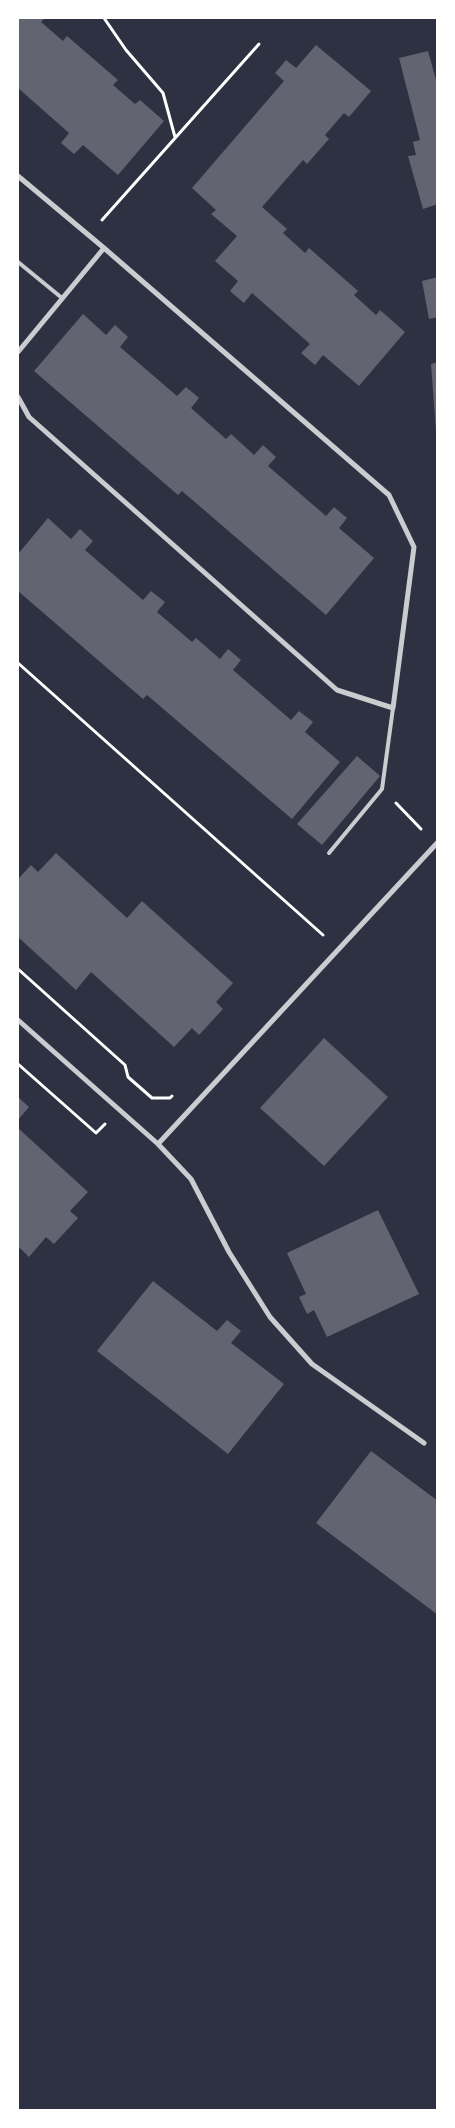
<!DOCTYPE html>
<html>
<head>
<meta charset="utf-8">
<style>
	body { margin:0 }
	#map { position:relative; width:455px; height:2128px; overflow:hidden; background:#2d3142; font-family:Commissioner,sans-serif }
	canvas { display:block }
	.frame { position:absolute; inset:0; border:19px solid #fff; pointer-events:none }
</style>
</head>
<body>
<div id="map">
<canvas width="455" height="2128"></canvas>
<div class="frame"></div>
</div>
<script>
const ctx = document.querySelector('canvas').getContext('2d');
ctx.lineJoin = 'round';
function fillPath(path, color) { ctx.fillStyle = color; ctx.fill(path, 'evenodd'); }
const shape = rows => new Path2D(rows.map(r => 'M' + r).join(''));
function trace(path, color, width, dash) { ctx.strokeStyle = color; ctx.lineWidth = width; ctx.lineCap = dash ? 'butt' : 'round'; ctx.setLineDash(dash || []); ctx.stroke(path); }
fillPath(shape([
	[18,18,45,18,41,22,63,41,67,36,118,80,113,85,135,104,140,100,164,121,118,175,83,145,74,154,61,143,69,133,18,88],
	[316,45,371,91,349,117,344,113,325,135,329,139,307,164,303,160,262,207,287,229,283,233,305,253,309,248,358,291,354,295,376,315,380,310,405,332,359,386,323,355,315,365,301,353,310,344,252,293,244,303,230,291,238,281,215,261,237,236,211,214,216,210,192,188,284,81,275,73,286,60,296,68],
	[428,51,438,87,438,204,423,209,408,156,416,155,413,142,420,140,399,58],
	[438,277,438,317,429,319,422,281],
	[83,314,106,335,115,325,128,337,120,347,177,396,186,387,199,398,191,408,226,439,231,434,254,455,263,445,276,457,268,466,326,516,334,507,347,518,339,528,374,558,326,615,182,491,178,495,34,371],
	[438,362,438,431,436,431,431,364],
	[48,518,71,539,80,529,93,541,85,550,143,600,151,591,165,602,157,612,192,642,196,638,220,659,228,649,241,660,233,670,291,720,299,711,313,722,305,732,340,762,292,819,147,695,143,699,18,591,18,554],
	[357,756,380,776,322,845,297,824],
	[56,853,127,918,142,901,233,983,216,1002,223,1009,199,1035,192,1028,174,1047,91,972,76,990,18,937,18,879,31,865,38,872],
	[324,1038,388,1097,324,1166,260,1108],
	[18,1097,29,1107,18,1120],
	[18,1128,88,1192,70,1211,78,1218,54,1244,46,1237,29,1257,18,1246],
	[378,1210,419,1294,327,1337,314,1310,307,1314,299,1297,306,1294,287,1253],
	[153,1281,217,1331,227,1320,241,1331,231,1343,284,1384,228,1454,97,1351],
	[371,1451,438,1501,438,1615,316,1523]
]), '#626471');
trace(shape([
	[104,18,126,50,163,93,175,137],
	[102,220,259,44],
	[18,663,323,935],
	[396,803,421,829],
	[18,969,125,1065,128,1077,152,1098,170,1098,172,1096],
	[18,1064,96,1133,105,1124]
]), '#fff', 3);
trace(shape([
	[18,262,62,298],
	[329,853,382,789,393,708]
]), '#caccd0', 4);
trace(shape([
	[18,176,104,248,389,495,414,547,393,708,337,690,29,417,18,397],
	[18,352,104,248],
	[18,1020,158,1144,191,1179,229,1252,270,1317,312,1364,424,1443],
	[158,1144,438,842]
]), '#caccd0', 5);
</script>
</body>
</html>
